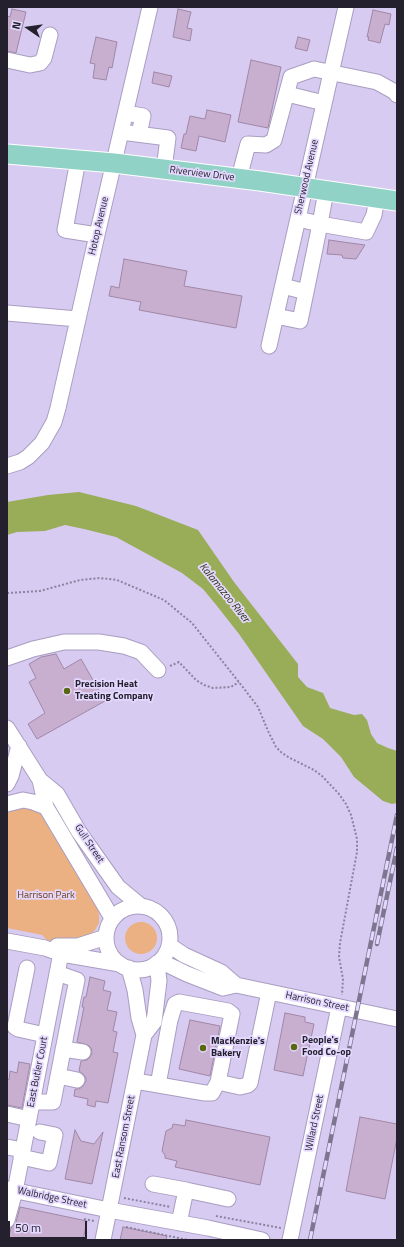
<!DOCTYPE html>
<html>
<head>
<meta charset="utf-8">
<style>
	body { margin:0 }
	#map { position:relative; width:404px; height:1247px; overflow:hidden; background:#d7cbf1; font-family:"Titillium Web",sans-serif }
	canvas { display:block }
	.frame { position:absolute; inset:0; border:8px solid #24202e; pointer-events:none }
	.north { position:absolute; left:8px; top:8px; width:40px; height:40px; -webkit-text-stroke:3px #e4d8fe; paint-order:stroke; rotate:283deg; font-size:11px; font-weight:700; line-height:16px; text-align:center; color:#24202e }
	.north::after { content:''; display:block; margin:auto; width:14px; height:18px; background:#24202e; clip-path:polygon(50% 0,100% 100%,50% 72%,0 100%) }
	.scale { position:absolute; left:8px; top:1221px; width:79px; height:18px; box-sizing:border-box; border:2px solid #24202e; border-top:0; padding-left:5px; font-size:12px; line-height:14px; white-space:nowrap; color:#24202e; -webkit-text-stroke:3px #e4d8fe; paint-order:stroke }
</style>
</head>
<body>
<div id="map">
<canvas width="404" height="1247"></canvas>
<div class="frame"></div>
<div class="north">N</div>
<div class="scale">50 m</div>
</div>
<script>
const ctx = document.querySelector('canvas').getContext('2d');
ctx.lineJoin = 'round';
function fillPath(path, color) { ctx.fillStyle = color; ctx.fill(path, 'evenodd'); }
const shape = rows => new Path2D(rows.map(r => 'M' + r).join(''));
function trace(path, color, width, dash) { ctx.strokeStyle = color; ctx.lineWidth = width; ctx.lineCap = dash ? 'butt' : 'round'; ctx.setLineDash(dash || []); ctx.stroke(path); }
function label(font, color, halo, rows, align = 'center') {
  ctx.font = font + ' "Titillium Web",sans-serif'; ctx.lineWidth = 3.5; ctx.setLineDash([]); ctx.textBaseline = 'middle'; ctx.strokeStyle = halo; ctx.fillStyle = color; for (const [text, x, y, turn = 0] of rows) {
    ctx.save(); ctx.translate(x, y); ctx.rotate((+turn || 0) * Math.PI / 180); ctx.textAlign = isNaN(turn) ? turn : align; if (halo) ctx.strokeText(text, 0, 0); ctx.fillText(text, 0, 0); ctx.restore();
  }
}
fillPath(shape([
	[14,806,35,808,44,816,97,907,99,914,99,923,95,930,87,938,53,941,47,940,42,935,7,928,7,809],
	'125 938a16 16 0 1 1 32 0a16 16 0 1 1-32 0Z'
]), '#ebb182');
fillPath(shape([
	[79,492,136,506,198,530,234,582,298,664,298,677,307,687,323,693,330,708,354,715,362,714,367,720,371,734,377,743,388,748,397,751,397,803,392,804,383,801,354,777,341,757,323,739,303,726,239,634,217,606,203,589,182,573,116,537,84,529,65,525,45,531,17,532,7,535,7,502,48,495]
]), '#99ac58');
const building = shape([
	[12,9,26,12,16,53,7,51,7,16,10,17,12,9],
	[178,9,191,12,187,28,192,29,190,41,173,37,178,9],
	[373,10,391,14,389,25,385,24,380,43,368,40,369,37,367,37,373,10],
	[96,37,117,42,112,68,109,67,106,80,93,78,95,64,90,63,96,37],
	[298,37,310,40,307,51,295,48,298,37],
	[251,60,281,67,268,128,238,122,251,60],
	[154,72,172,76,169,87,152,83,154,72],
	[207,110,231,115,225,142,199,136,196,151,181,148,184,134,186,134,190,116,205,119,207,110],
	[329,240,343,242,365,245,356,259,343,258,342,255,327,254,329,240],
	[124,259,187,271,184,286,242,296,236,328,139,310,141,302,109,296,111,286,119,288,124,259],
	[56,654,64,669,81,659,105,701,37,739,28,724,45,713,29,682,36,678,29,664,41,657,56,654],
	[90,977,105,981,103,990,111,992,107,1010,117,1012,113,1031,117,1032,113,1052,118,1053,108,1103,96,1101,95,1107,87,1105,88,1099,74,1096,75,1089,79,1089,83,1086,86,1081,86,1078,83,1074,79,1071,81,1061,87,1060,90,1057,92,1053,91,1048,88,1045,77,1042,84,1007,82,1007,84,997,86,997,90,977],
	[285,1013,305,1017,305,1022,314,1024,303,1076,274,1070,285,1013],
	[190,1020,220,1026,210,1076,179,1069,190,1020],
	[19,1062,30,1064,22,1108,7,1105,7,1079,9,1080,10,1071,17,1073,19,1062],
	[360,1117,397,1124,397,1138,385,1199,346,1191,360,1117],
	[186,1120,270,1137,260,1185,175,1167,177,1161,165,1158,165,1155,162,1151,166,1131,172,1128,173,1124,185,1126,186,1120],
	[75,1130,81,1141,94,1144,103,1132,92,1184,65,1179,75,1130],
	[20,1207,87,1221,83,1240,8,1240,11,1228,16,1222,20,1207],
	[123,1227,167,1236,166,1240,120,1240,123,1227]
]);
fillPath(building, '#c9afcf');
trace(building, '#a087a6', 1);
const minor = shape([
	[7,60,30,65,40,63,44,58,50,35],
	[287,94,324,103],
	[126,113,143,116,139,134],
	[121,132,168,138,164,169],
	[78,160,65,230,97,235],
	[239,178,248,144,266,145,274,140,291,77,314,69,377,82,395,92,397,95],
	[326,191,320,224,366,232,374,215,377,198],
	[298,219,320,224,306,292],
	[7,313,78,319],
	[276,316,300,321,306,292,283,286],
	[269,346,346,7],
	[7,466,20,462,28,457,42,443,54,422,58,408,97,235,150,7],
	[7,658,33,649,64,642,99,642,124,646,141,652,158,670],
	[7,728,40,780,57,794,79,832,118,887,141,906],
	[40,780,46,807,112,918],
	[7,784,11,776,19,746],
	[7,804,23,800,33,802,46,807],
	'106 938a32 32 0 1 1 64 0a32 32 0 1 1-64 0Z',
	[7,941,45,948,62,954,120,964],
	[169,945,184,955,221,972,236,985],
	[57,946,78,946,106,937],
	[160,961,187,974,223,988,236,985,397,1019],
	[27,968,15,1027,18,1029,45,1035],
	[129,968,135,990,139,1018,144,1035],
	[63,1049,83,1052],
	[58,1076,77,1080],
	[135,1081,147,1083,205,1093,212,1093,218,1082,232,1014,228,1011,179,1002,175,1004,170,1020,158,1085],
	[218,1082,240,1087,248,1085,250,1083,269,992],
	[32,1102,53,1102,72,1004,77,980,57,973],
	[7,1114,29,1119],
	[7,1147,23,1150],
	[21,1157,49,1163,55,1135,40,1132],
	[153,1184,186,1190,179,1223],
	[7,1189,109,1210,208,1228,262,1240],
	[186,1190,228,1199],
	[7,1220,15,1191,61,953],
	[103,1240,144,1035,154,1022,159,981,157,963],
	[290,1240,339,1007]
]);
const major = shape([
	[7,154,114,163,260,181,397,201]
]);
trace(minor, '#a99dc1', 17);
trace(major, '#fff', 21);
trace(shape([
	[7,593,40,591,80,580,100,578,117,580,164,600,192,623,242,686,258,707,268,731,276,747,282,753,290,758,314,770,322,776,339,794,346,804,351,815,357,839,357,852,340,943,339,957,343,979,342,995],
	[170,666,179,662,196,680,204,685,213,688,231,687,239,682],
	[124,1198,171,1207],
	[216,1216,281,1228],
	[84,1219,94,1221],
	[126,1227,188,1240]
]), '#8b829e', 2, [2, 2]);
trace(minor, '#fff', 15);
trace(major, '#91d2c7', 19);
const rail = shape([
	[377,944,397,848],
	[310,1240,397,815]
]);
trace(rail, '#7e7690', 4.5);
trace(rail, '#e4d8fe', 3, [9]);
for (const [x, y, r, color] of [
	[67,691,4,"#586710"],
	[294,1047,4,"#586710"],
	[203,1048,4,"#586710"]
]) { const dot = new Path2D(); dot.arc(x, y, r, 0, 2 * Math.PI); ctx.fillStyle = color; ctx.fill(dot); trace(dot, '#e4d8fe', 1.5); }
label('10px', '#24202e', '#e4d8fe', [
	["Riverview Drive",202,174,7],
	["Sherwood Avenue",307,177,-77],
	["Hotop Avenue",99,226,-77],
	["Gull Street",89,844,56],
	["Harrison Street",317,1002,12],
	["East Butler Court",38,1072,-79],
	["Willard Street",315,1123,-78],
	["East Ransom Street",124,1137,-79],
	["Walbridge Street",52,1198,12]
]);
label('bold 10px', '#24202e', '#e4d8fe', [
	["Precision Heat",75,685],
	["Treating Company",75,697],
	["People's",302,1041],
	["Food Co-op",302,1053],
	["MacKenzie's",211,1042],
	["Bakery",211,1054]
], 'left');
label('10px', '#66390a', '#e4d8fe', [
	["Harrison Park",46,896]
]);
label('italic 11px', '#2b320e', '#e4d8fe', [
	["Kalamazoo River",224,593,51]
]);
</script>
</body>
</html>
